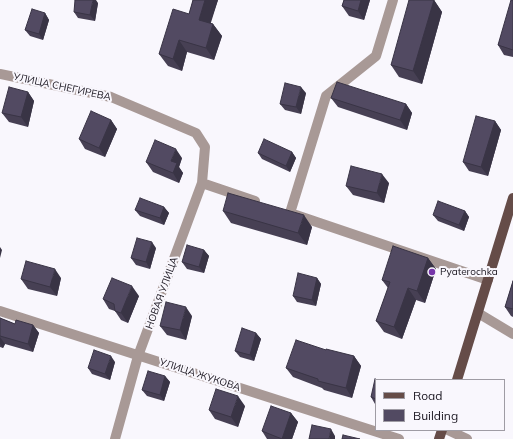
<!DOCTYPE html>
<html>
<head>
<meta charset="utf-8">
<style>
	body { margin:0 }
	#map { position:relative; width:513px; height:439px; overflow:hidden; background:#f9f7fd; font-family:Mulish,sans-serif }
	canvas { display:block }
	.legend { position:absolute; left:375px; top:379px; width:130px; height:52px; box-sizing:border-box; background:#f9f7fd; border:1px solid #9f9ca4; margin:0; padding:5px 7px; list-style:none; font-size:12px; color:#18141e }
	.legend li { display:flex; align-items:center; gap:8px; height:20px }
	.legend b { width:20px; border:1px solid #9f9ca4 }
</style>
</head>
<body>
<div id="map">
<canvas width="513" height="439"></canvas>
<ul class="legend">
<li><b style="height:5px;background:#654c48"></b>Road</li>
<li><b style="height:11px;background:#524a62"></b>Building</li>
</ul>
</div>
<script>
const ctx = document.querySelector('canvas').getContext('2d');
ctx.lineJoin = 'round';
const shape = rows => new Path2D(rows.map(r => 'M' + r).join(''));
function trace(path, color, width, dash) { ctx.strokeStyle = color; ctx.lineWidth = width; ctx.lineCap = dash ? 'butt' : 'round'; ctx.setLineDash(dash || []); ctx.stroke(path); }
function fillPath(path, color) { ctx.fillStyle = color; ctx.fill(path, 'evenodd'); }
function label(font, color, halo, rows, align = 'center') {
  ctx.font = font + ' Mulish,sans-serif'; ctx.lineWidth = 4; ctx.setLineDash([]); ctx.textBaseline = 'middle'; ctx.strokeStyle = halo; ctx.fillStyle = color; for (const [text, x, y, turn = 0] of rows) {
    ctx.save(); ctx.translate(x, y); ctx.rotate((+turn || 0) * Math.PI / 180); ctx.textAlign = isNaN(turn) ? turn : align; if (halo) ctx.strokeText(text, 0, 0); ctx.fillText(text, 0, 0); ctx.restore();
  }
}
trace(shape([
	[0,74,111,97,196,133,205,147,202,183,138,356,115,439],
	[202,183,255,201],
	[290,213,326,96,376,56,393,0],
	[293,214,488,280],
	[0,311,399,439],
	[478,313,513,334],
	[448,430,467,439]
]), '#a89996', 10);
trace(shape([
	[457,380,513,198],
	[439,439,442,430]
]), '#654c48', 10);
fillPath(shape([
	[193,0,218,0,210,23,213,24,222,36,214,60,187,52,182,71,168,66,159,54,189,14],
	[344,0,370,0,364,20,349,16,342,6],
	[434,0,442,12,422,84,399,77,391,65],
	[513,0,513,57,504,55,498,45],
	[98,3,95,21,78,18,74,12],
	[45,13,49,20,43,40,30,36,25,30],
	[28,92,34,101,28,127,9,122,2,113],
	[306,93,301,114,285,110,280,104],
	[331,98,406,104,412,113,407,130,338,107],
	[111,120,117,129,105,157,85,149,79,139],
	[495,121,501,130,488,176,469,171,463,162],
	[292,152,296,158,290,172,262,159,258,153],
	[182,158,179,167,183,173,179,183,153,172,146,162],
	[389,183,384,203,353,195,346,186],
	[164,207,169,213,164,225,140,216,135,210],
	[223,211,312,227,307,245,231,223],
	[465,211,469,217,464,231,438,221,433,215],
	[156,248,150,269,136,265,131,258],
	[204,250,209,256,204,273,187,269,182,262],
	[428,258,436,269,425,303,416,300,402,339,384,332,376,321,388,288,382,280],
	[61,278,57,296,28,289,21,279],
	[317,278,321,284,316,306,297,302,293,296],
	[513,281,513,317,511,316,505,307],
	[139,296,128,323,121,320,115,311,109,309,103,299],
	[192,316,186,340,167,335,160,326],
	[0,318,15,324,33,325,39,333,33,352,5,344,3,348,0,347],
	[256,333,261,339,254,361,240,357,235,351],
	[326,350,354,356,361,366,352,398,324,390,322,388,293,377,286,368],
	[115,362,110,380,92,374,88,368],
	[165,376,170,382,164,401,147,396,142,390],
	[376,380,376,404,375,404,371,397],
	[245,406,238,427,215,419,209,410],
	[291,413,298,422,292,439,267,439,262,431]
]), '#474054');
fillPath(shape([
	[93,0,96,0,98,3,95,21,90,15],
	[205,0,218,0,208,32,199,20],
	[361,0,370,0,364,20,358,11],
	[434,0,442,12,422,84,413,71],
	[45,13,49,20,43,40,39,34],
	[213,24,222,36,214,60,206,48],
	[179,40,187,52,182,71,173,59],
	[301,87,306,93,301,114,296,107],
	[28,92,34,101,28,127,21,117],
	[406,104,412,113,407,130,400,120],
	[111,120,117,129,105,157,99,148],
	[495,121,501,130,488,176,481,167],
	[176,149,182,158,179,167,183,173,179,183,173,173,171,161],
	[292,152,296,158,290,172,286,166],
	[382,174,389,183,384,203,377,193],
	[164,207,169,213,164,225,160,218],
	[465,211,469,217,464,231,459,225],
	[304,215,312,227,307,245,298,233],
	[152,242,156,248,150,269,146,262],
	[0,247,2,250,0,258],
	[204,250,209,256,204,273,199,267],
	[428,258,436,269,425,303,417,291],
	[55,269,61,278,57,296,50,287],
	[317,278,321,284,316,306,312,300],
	[132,286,139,296,128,323,121,313],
	[408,288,416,300,402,339,394,327],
	[186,307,192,316,186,340,180,330],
	[33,325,39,333,33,352,28,344],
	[256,333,261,339,254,361,250,355],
	[0,337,5,344,3,348,0,344],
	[111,356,115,362,110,380,105,374],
	[354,356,361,366,352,398,346,388],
	[165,376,170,382,164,401,160,395],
	[238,396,245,406,238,427,231,417],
	[291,413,298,422,292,439,282,439],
	[331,429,335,436,335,439,329,439]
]), '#393445');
const building = shape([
	[75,0,93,0,90,15,74,12,75,0],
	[193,0,205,0,199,20,213,24,206,48,179,40,173,59,159,54,173,9,189,14,193,0],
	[344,0,361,0,358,11,342,6,344,0],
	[409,0,434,0,413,71,391,65,409,0],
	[511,0,513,0,513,50,498,45,511,0],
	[32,9,45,13,39,34,25,30,32,9],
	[337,82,406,104,400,120,331,98,337,82],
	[285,83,301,87,296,107,280,104,285,83],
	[9,87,28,92,21,117,2,113,9,87],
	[91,111,111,120,99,148,79,139,91,111],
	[476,116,495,121,481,167,463,162,476,116],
	[264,139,292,152,286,166,258,153,264,139],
	[155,140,176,149,171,161,177,163,173,173,146,162,155,140],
	[351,166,382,174,377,193,346,186,351,166],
	[228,193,304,215,298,233,223,211,228,193],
	[140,198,164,207,160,218,135,210,140,198],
	[438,201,465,211,459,225,433,215,438,201],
	[137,238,152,242,146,262,131,258,137,238],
	[187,245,204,250,199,267,182,262,187,245],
	[393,246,428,258,417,291,408,288,394,327,376,321,390,282,382,280,393,246],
	[26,261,55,269,50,287,21,279,26,261],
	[298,273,317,278,312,300,293,296,298,273],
	[112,278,132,286,121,313,115,311,114,304,103,299,112,278],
	[513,281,513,309,505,307,513,281],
	[166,302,186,307,180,330,160,326,166,302],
	[0,318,15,324,16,320,33,325,28,344,0,336,0,318],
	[242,328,256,333,250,355,235,351,242,328],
	[296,340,326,350,326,349,354,356,346,388,318,381,318,379,286,368,296,340],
	[94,350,111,356,105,374,88,368,94,350],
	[148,371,165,376,160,395,142,390,148,371],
	[375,379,378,380,376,380,376,399,371,397,375,379],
	[216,389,238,396,231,417,209,410,216,389],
	[271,406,291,413,282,439,262,431,271,406],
	[312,425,331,429,329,439,309,439,312,425],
	[343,435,360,439,342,439,343,435]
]);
fillPath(building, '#524a62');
trace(building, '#393445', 1);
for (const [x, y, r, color] of [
	[432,272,4,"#7736aa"]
]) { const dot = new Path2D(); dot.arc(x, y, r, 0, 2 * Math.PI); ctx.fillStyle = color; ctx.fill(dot); trace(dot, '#f9f7fd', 1.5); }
label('10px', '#18141e', '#f9f7fd', [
	["УЛИЦА СНЕГИРЕВА",62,87,12],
	["НОВАЯ УЛИЦА",162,293,-70],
	["УЛИЦА ЖУКОВА",200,375,18]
]);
label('10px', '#18141e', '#f9f7fd', [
	["Pyaterochka",440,272]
], 'left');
</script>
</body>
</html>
